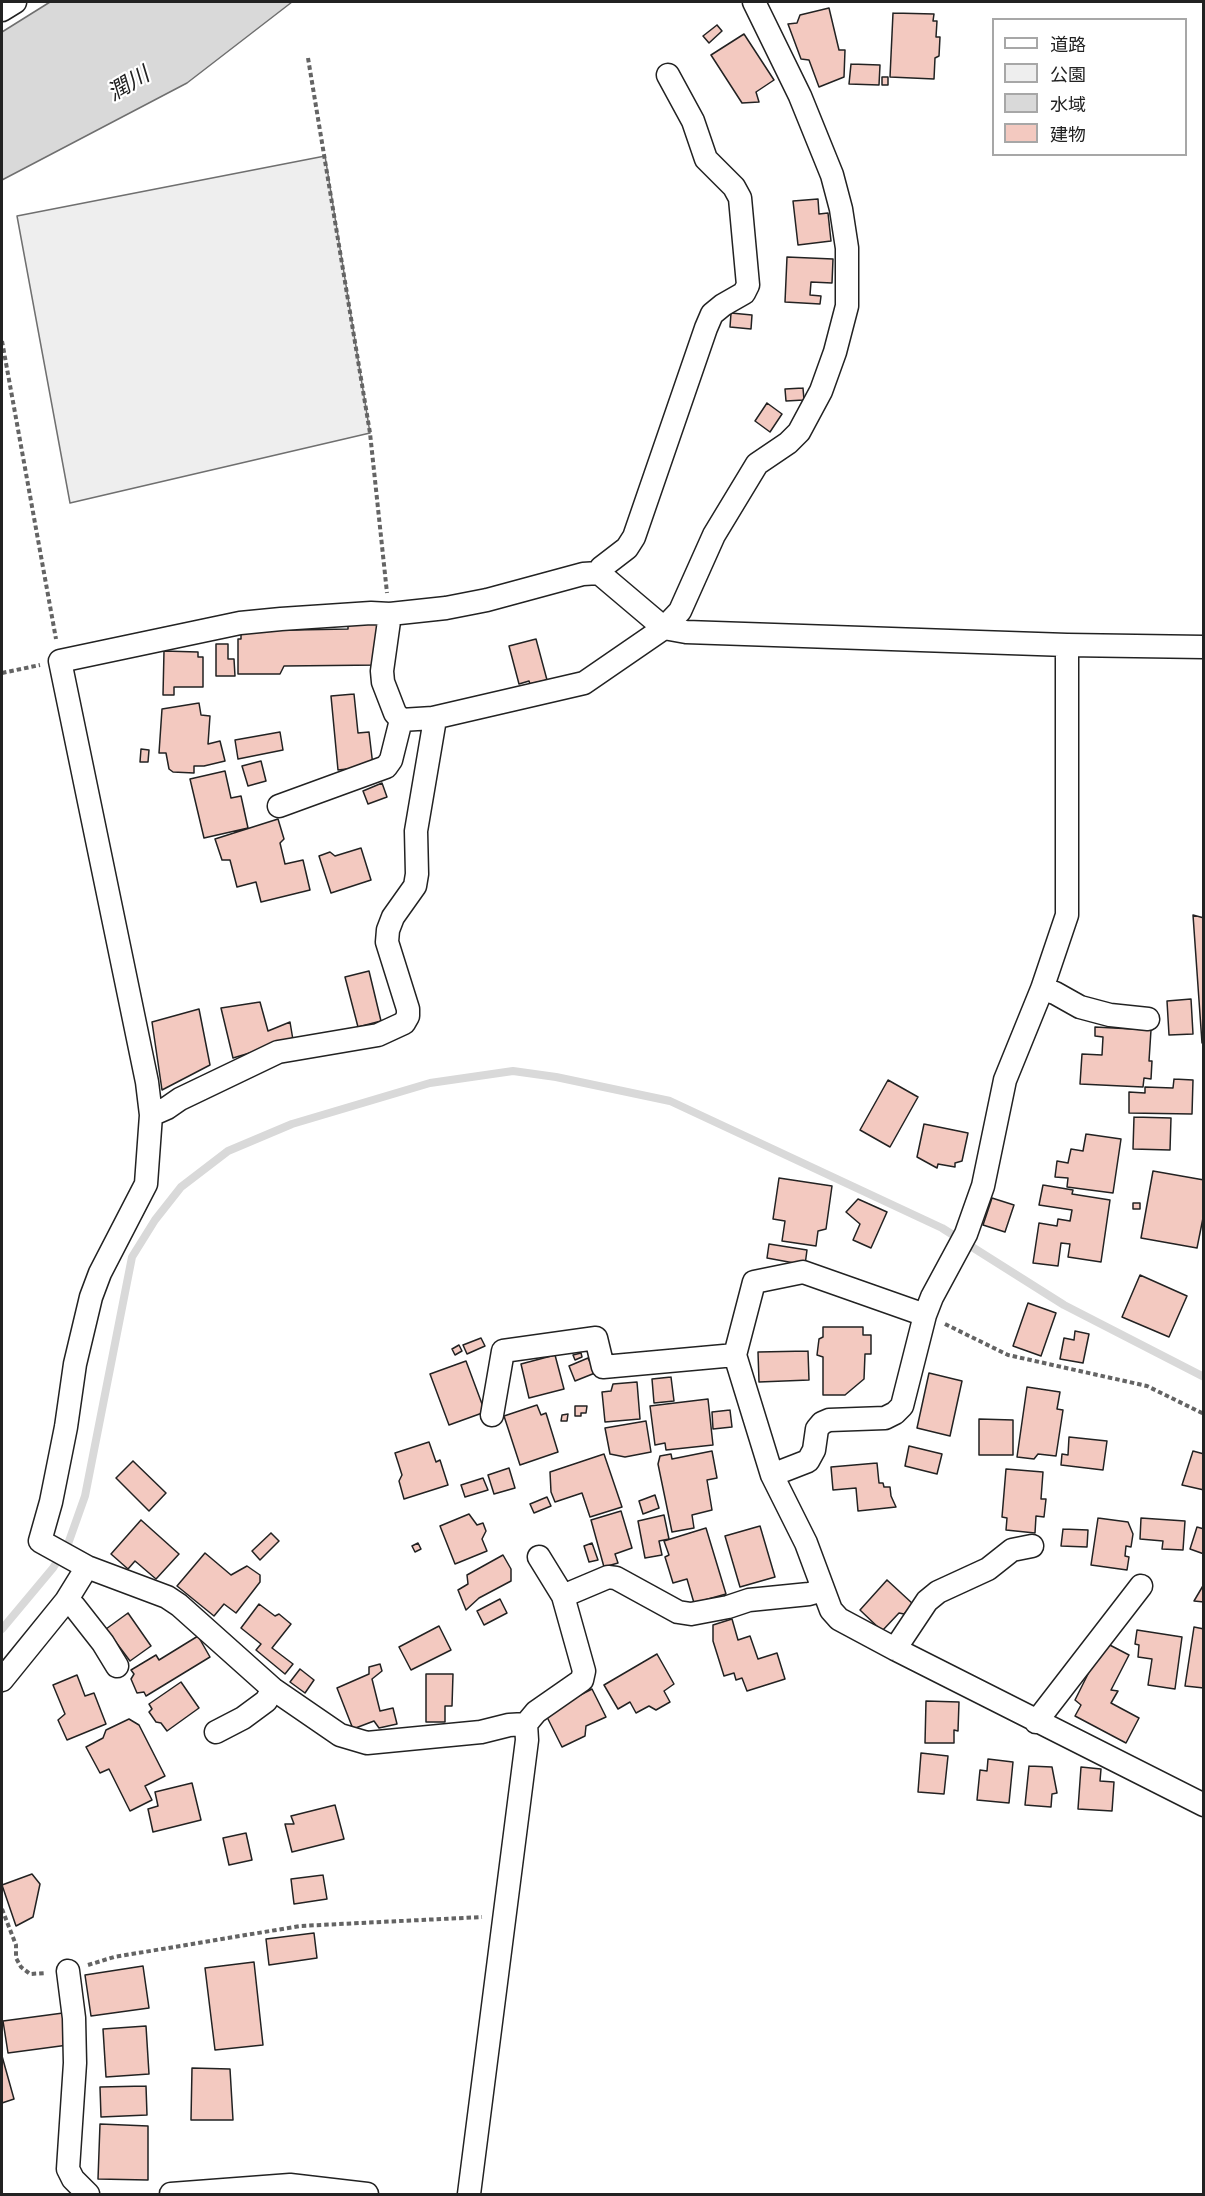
<!DOCTYPE html>
<html>
<head>
<meta charset="utf-8">
<style>
	body { margin:0 }
	#map { position:relative; width:1205px; height:2196px; overflow:hidden; background:#fff; font-family:"DejaVu Sans","Noto Sans JP",sans-serif }
	canvas { display:block }
	.frame { position:absolute; inset:0; border:3px solid #222; pointer-events:none }
	.legend { position:absolute; left:992px; top:18px; width:195px; height:138px; box-sizing:border-box; background:#fff; border:2px solid #a7a7a7; margin:0; padding:8px 10px; list-style:none; font-size:18px; color:#222 }
	.legend li { display:flex; align-items:center; gap:12px; height:30px }
	.legend b { width:30px; border:2px solid #a7a7a7 }
</style>
</head>
<body>
<div id="map">
<canvas width="1205" height="2196"></canvas>
<div class="frame"></div>
<ul class="legend">
<li><b style="height:8px;background:#fff"></b>道路</li>
<li><b style="height:16px;background:#eee"></b>公園</li>
<li><b style="height:16px;background:#d9d9d9"></b>水域</li>
<li><b style="height:16px;background:#f3c9c0"></b>建物</li>
</ul>
</div>
<script>
const ctx = document.querySelector('canvas').getContext('2d');
ctx.lineJoin = 'round';
function fillPath(path, color) { ctx.fillStyle = color; ctx.fill(path, 'evenodd'); }
const shape = rows => new Path2D(rows.map(r => 'M' + r).join(''));
function trace(path, color, width, dash) { ctx.strokeStyle = color; ctx.lineWidth = width; ctx.lineCap = dash ? 'butt' : 'round'; ctx.setLineDash(dash || []); ctx.stroke(path); }
function label(font, color, halo, rows, align = 'center') {
  ctx.font = font + ' "DejaVu Sans","Noto Sans JP",sans-serif'; ctx.lineWidth = 4.5; ctx.setLineDash([]); ctx.textBaseline = 'middle'; ctx.strokeStyle = halo; ctx.fillStyle = color; for (const [text, x, y, turn = 0] of rows) {
    ctx.save(); ctx.translate(x, y); ctx.rotate((+turn || 0) * Math.PI / 180); ctx.textAlign = isNaN(turn) ? turn : align; if (halo) ctx.strokeText(text, 0, 0); ctx.fillText(text, 0, 0); ctx.restore();
  }
}
const green = shape([
	[325,156,370,433,70,503,17,216,325,156]
]);
fillPath(green, '#eee');
trace(green, '#6f6f6f', 1.5);
const water = shape([
	[50,2,292,2,187,83,2,180,2,32,50,2]
]);
fillPath(water, '#d9d9d9');
trace(water, '#6f6f6f', 1.5);
trace(shape([
	[2,1629,53,1568,68,1544,85,1496,132,1257,155,1220,181,1187,228,1151,292,1124,430,1083,513,1071,556,1077,670,1101,942,1228,1064,1305,1204,1377]
]), '#d9d9d9', 8);
const building = shape([
	[829,8,839,50,845,50,844,77,819,87,809,60,801,59,788,24,797,23,800,15,829,8],
	[893,13,934,14,933,21,937,21,936,37,940,37,939,56,935,58,934,79,890,77,893,13],
	[717,25,722,31,709,43,703,36,717,25],
	[744,34,774,80,756,92,759,102,742,103,711,55,744,34],
	[851,64,880,65,879,85,849,84,851,64],
	[882,77,888,77,888,85,882,85,882,77],
	[818,199,819,214,828,213,831,241,798,245,793,201,818,199],
	[787,257,833,259,832,283,811,282,810,295,821,296,820,304,785,302,787,257],
	[731,313,752,315,751,329,730,327,731,313],
	[803,388,804,400,786,401,785,389,803,388],
	[767,403,782,414,770,432,755,421,767,403],
	[348,623,379,623,380,665,284,666,280,674,238,674,238,639,241,639,241,631,348,629,348,623],
	[536,639,547,680,530,684,529,681,519,684,509,646,536,639],
	[216,644,228,644,228,659,234,659,235,676,216,676,216,644],
	[164,651,198,652,198,657,203,657,203,687,174,687,174,695,163,695,164,651],
	[354,694,358,733,369,732,373,766,338,770,331,696,354,694],
	[199,703,201,715,210,716,208,744,220,741,225,761,204,766,194,766,194,773,173,772,169,769,166,753,159,753,162,709,199,703],
	[280,732,283,750,238,759,235,740,280,732],
	[141,749,149,750,148,762,140,762,141,749],
	[261,761,266,781,248,786,242,766,261,761],
	[225,771,231,798,241,796,248,828,204,838,190,779,225,771],
	[382,783,387,797,368,804,363,791,382,783],
	[278,819,284,839,280,843,285,864,303,860,310,890,261,902,256,882,237,887,230,860,222,860,215,839,278,819],
	[361,848,371,880,331,893,319,856,330,852,335,856,361,848],
	[1193,915,1204,918,1204,1043,1202,1043,1193,915],
	[369,971,381,1021,358,1027,345,977,369,971],
	[1191,999,1193,1034,1169,1035,1167,1001,1191,999],
	[260,1002,268,1031,290,1022,293,1040,233,1058,221,1008,260,1002],
	[199,1009,210,1065,162,1090,152,1022,199,1009],
	[1095,1027,1151,1030,1149,1061,1152,1061,1151,1079,1144,1078,1143,1087,1080,1084,1082,1054,1102,1055,1103,1037,1095,1036,1095,1027],
	[1174,1079,1193,1080,1192,1114,1129,1113,1129,1092,1145,1093,1145,1087,1173,1088,1174,1079],
	[888,1080,918,1097,890,1147,860,1130,888,1080],
	[1134,1117,1171,1118,1170,1150,1133,1149,1134,1117],
	[924,1124,968,1133,962,1161,955,1163,955,1167,938,1164,937,1168,917,1157,924,1124],
	[1086,1134,1121,1139,1113,1193,1067,1187,1068,1178,1055,1177,1057,1161,1068,1163,1071,1149,1083,1151,1086,1134],
	[1153,1171,1204,1180,1204,1213,1197,1248,1141,1238,1153,1171],
	[779,1178,832,1186,826,1229,818,1231,816,1246,782,1241,785,1221,773,1219,779,1178],
	[1043,1185,1073,1190,1072,1194,1110,1200,1101,1262,1068,1257,1070,1244,1061,1243,1058,1266,1033,1263,1039,1223,1057,1226,1058,1219,1070,1221,1072,1210,1039,1205,1043,1185],
	[992,1198,1014,1205,1005,1232,983,1225,992,1198],
	[858,1199,887,1212,871,1248,853,1240,860,1224,846,1212,858,1199],
	[1133,1203,1140,1203,1140,1209,1133,1209,1133,1203],
	[769,1244,807,1250,805,1265,767,1258,769,1244],
	[1140,1275,1187,1296,1169,1337,1122,1317,1140,1275],
	[1028,1303,1056,1313,1041,1356,1013,1346,1028,1303],
	[823,1327,863,1327,863,1335,871,1335,871,1354,865,1354,864,1379,845,1395,823,1395,823,1357,817,1355,819,1339,823,1337,823,1327],
	[1075,1331,1089,1334,1083,1363,1060,1359,1064,1338,1074,1340,1075,1331],
	[481,1338,485,1346,467,1354,463,1345,481,1338],
	[459,1345,462,1351,455,1355,452,1349,459,1345],
	[808,1351,809,1380,759,1382,758,1352,808,1351],
	[581,1353,582,1357,575,1360,573,1355,581,1353],
	[555,1355,564,1389,529,1398,521,1364,555,1355],
	[588,1358,595,1373,575,1381,569,1366,588,1358],
	[466,1361,485,1412,449,1425,430,1374,466,1361],
	[929,1373,962,1381,950,1436,917,1428,929,1373],
	[671,1377,674,1401,654,1403,652,1379,671,1377],
	[637,1382,640,1419,605,1422,602,1392,611,1391,613,1384,637,1382],
	[1027,1387,1060,1392,1057,1409,1063,1410,1056,1456,1038,1454,1034,1459,1017,1457,1027,1387],
	[708,1399,713,1445,666,1450,665,1443,655,1445,650,1406,708,1399],
	[537,1405,541,1415,546,1413,558,1452,520,1465,504,1416,537,1405],
	[575,1406,587,1406,586,1413,581,1413,581,1416,575,1416,575,1406],
	[730,1410,732,1427,713,1429,712,1412,730,1410],
	[568,1414,567,1421,561,1421,562,1415,568,1414],
	[979,1419,1013,1420,1013,1455,979,1455,979,1419],
	[646,1421,651,1452,625,1457,610,1454,605,1428,646,1421],
	[1069,1437,1107,1441,1103,1470,1061,1465,1062,1454,1068,1455,1069,1437],
	[429,1442,436,1462,440,1460,448,1485,404,1499,399,1481,402,1475,395,1453,429,1442],
	[909,1446,942,1454,937,1474,905,1466,909,1446],
	[712,1451,717,1478,707,1480,712,1510,692,1515,694,1528,672,1532,658,1464,660,1456,671,1454,672,1459,712,1451],
	[1193,1451,1204,1454,1204,1490,1182,1485,1193,1451],
	[604,1454,622,1507,590,1517,582,1493,555,1502,551,1492,550,1472,604,1454],
	[133,1461,166,1493,149,1511,116,1478,133,1461],
	[877,1463,879,1483,883,1483,884,1487,890,1487,891,1496,896,1507,858,1511,856,1488,833,1490,831,1467,877,1463],
	[509,1468,515,1488,494,1494,488,1475,509,1468],
	[1006,1469,1043,1472,1041,1499,1046,1499,1044,1517,1036,1516,1035,1533,1006,1530,1007,1518,1002,1517,1006,1469],
	[483,1478,488,1490,465,1497,461,1485,483,1478],
	[655,1495,659,1508,643,1514,639,1501,655,1495],
	[547,1497,551,1506,534,1513,530,1504,547,1497],
	[621,1511,632,1548,615,1554,618,1563,604,1567,591,1520,621,1511],
	[469,1514,477,1525,483,1523,486,1531,482,1539,487,1551,455,1564,440,1526,469,1514],
	[664,1515,669,1539,659,1541,662,1555,645,1558,638,1521,664,1515],
	[1098,1518,1128,1522,1133,1534,1131,1547,1126,1546,1125,1556,1129,1557,1127,1570,1091,1565,1098,1518],
	[1141,1518,1185,1521,1183,1550,1162,1549,1163,1541,1140,1539,1141,1518],
	[141,1520,179,1554,156,1579,135,1561,128,1569,111,1554,141,1520],
	[760,1526,775,1577,740,1587,725,1536,760,1526],
	[1197,1527,1204,1529,1204,1554,1190,1549,1197,1527],
	[706,1528,726,1594,694,1603,687,1579,673,1583,665,1557,669,1555,664,1541,706,1528],
	[1063,1529,1088,1530,1087,1547,1061,1546,1063,1529],
	[271,1533,279,1541,260,1560,252,1551,271,1533],
	[418,1543,421,1549,415,1552,412,1546,418,1543],
	[592,1543,598,1560,589,1562,584,1546,592,1543],
	[205,1553,231,1575,247,1566,260,1575,260,1582,236,1613,224,1604,214,1616,177,1586,205,1553],
	[503,1555,511,1569,511,1581,479,1598,466,1610,458,1590,468,1584,467,1575,503,1555],
	[887,1580,913,1604,904,1614,899,1613,882,1631,860,1610,887,1580],
	[1204,1584,1204,1602,1194,1601,1204,1584],
	[500,1599,507,1613,484,1625,477,1611,500,1599],
	[259,1604,275,1616,279,1614,291,1624,272,1648,293,1664,285,1674,256,1650,261,1644,241,1628,259,1604],
	[128,1613,151,1646,130,1661,106,1629,128,1613],
	[732,1619,738,1640,750,1636,758,1659,777,1653,785,1679,747,1691,742,1678,736,1680,734,1673,724,1676,713,1641,713,1625,732,1619],
	[439,1626,451,1650,411,1670,399,1647,439,1626],
	[1194,1627,1204,1629,1204,1688,1185,1686,1194,1627],
	[1137,1630,1182,1637,1175,1689,1148,1685,1152,1659,1138,1657,1139,1645,1135,1644,1137,1630],
	[198,1636,210,1657,146,1696,144,1692,137,1693,131,1679,134,1674,131,1670,156,1655,159,1660,198,1636],
	[1104,1642,1129,1655,1111,1690,1118,1691,1111,1703,1139,1718,1126,1743,1075,1716,1081,1705,1075,1700,1104,1642],
	[657,1654,674,1684,664,1691,670,1702,656,1710,649,1706,636,1713,630,1702,618,1709,604,1685,657,1654],
	[380,1664,382,1671,372,1679,380,1711,393,1708,397,1724,379,1728,374,1721,353,1729,337,1688,369,1674,369,1667,380,1664],
	[300,1669,314,1680,305,1693,290,1682,300,1669],
	[426,1674,453,1674,452,1706,445,1706,445,1722,426,1722,426,1674],
	[77,1675,85,1696,94,1693,106,1724,67,1740,58,1720,65,1714,53,1685,77,1675],
	[181,1682,199,1708,167,1731,161,1723,156,1722,149,1712,152,1709,149,1704,181,1682],
	[592,1689,606,1717,586,1726,585,1736,562,1747,545,1713,592,1689],
	[926,1701,959,1702,958,1731,954,1730,954,1743,925,1743,926,1701],
	[129,1719,139,1725,165,1776,145,1786,152,1800,130,1811,109,1769,100,1773,86,1747,103,1738,106,1730,129,1719],
	[921,1753,948,1756,944,1794,918,1792,921,1753],
	[988,1759,1013,1762,1009,1803,977,1800,980,1770,987,1771,988,1759],
	[1029,1766,1052,1767,1057,1793,1052,1794,1051,1807,1025,1805,1029,1766],
	[1081,1767,1101,1769,1100,1781,1114,1782,1112,1811,1078,1809,1081,1767],
	[192,1783,201,1820,153,1832,148,1809,158,1806,155,1792,192,1783],
	[335,1805,344,1839,292,1852,285,1824,294,1824,291,1816,335,1805],
	[246,1833,252,1860,229,1865,223,1838,246,1833],
	[32,1874,40,1884,33,1917,16,1926,2,1885,32,1874],
	[323,1875,327,1899,294,1904,291,1879,323,1875],
	[314,1933,317,1958,269,1965,266,1939,314,1933],
	[254,1962,263,2045,215,2050,205,1968,254,1962],
	[143,1966,149,2008,91,2016,85,1975,143,1966],
	[63,2013,68,2045,8,2053,3,2021,63,2013],
	[146,2026,149,2074,106,2077,103,2029,146,2026],
	[2,2056,14,2099,2,2103,2,2056],
	[192,2068,230,2069,233,2120,191,2120,192,2068],
	[146,2086,147,2115,101,2117,100,2087,146,2086],
	[100,2124,148,2126,148,2180,98,2179,100,2124]
]);
fillPath(building, '#f3c9c0');
trace(building, '#222', 1.5);
const street = shape([
	[2,10,15,2],
	[599,573,601,568,627,548,634,537,706,328,712,314,723,305,744,293,748,285,740,198,734,187,706,159,693,121,668,75],
	[401,720,433,718,584,683,664,628,680,611,714,535,757,464,788,443,799,432,821,391,835,352,847,306,847,248,841,209,832,175,800,96,754,2],
	[279,806,386,767,391,760,401,720,395,713,383,682,382,671,390,614],
	[1042,989,1055,993,1080,1007,1110,1015,1148,1019],
	[151,1115,167,1108,180,1099,278,1052,378,1035,404,1023,408,1016,408,1009,387,942,388,930,393,917,415,886,417,874,416,831,434,725,433,718],
	[925,1315,803,1272,754,1282,735,1355,772,1475,806,1543,831,1610,839,1619,895,1649,1204,1805],
	[492,1415,503,1351,596,1338,603,1367,735,1355],
	[772,1475,808,1461,814,1450,817,1429,822,1423,829,1420,885,1418,895,1413,902,1406,925,1315,932,1297,966,1234,983,1186,1005,1080,1042,989,1067,915,1067,645],
	[563,1596,608,1577,616,1578,678,1612,691,1614,728,1607,749,1600,809,1594,823,1590],
	[66,1601,74,1606,103,1643,117,1666],
	[895,1649,927,1601,938,1592,988,1569,1012,1550,1032,1546],
	[2,1680,66,1601,87,1567],
	[1036,1722,1141,1586],
	[526,1724,536,1712,582,1680,584,1671,563,1596,539,1557],
	[216,1732,243,1718,266,1701,273,1689],
	[68,1971,74,2018,75,2063,68,2169,73,2179,88,2194],
	[171,2194,290,2185,367,2194],
	[469,2194,527,1740,526,1724,509,1725,481,1732,367,1743,340,1735,273,1689,179,1605,167,1597,87,1567,40,1541,51,1502,66,1427,75,1364,91,1297,100,1273,146,1184,151,1115,147,1082,60,661,240,623,281,619,371,613,390,614,446,608,487,600,583,574,599,573,664,628,686,632,1067,645,1204,647]
]);
trace(street, '#222', 25);
trace(shape([
	[308,58,370,433,387,593],
	[2,341,56,639],
	[2,673,40,665],
	[945,1324,1008,1355,1147,1386,1204,1414],
	[2,1909,16,1945,16,1958,21,1967,30,1974,46,1973],
	[88,1965,114,1957,300,1926,482,1917]
]), '#646464', 4, [4.5, 3]);
trace(street, '#fff', 22);
label('italic 22px', '#222', '#fff', [
	["潤川",129,85,-31]
]);
</script>
</body>
</html>
